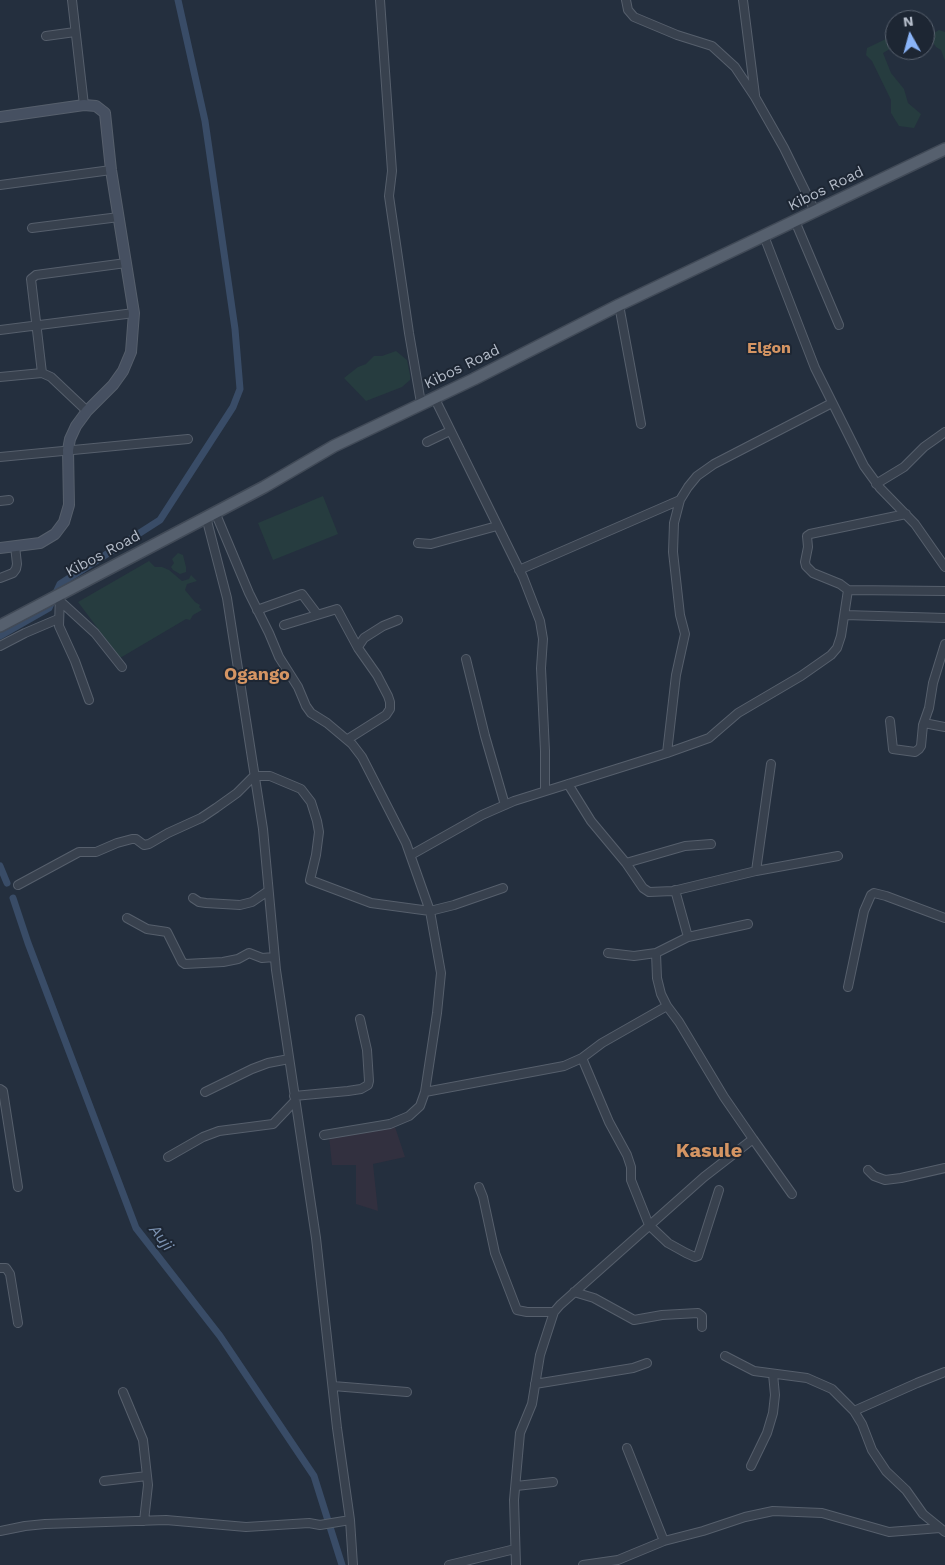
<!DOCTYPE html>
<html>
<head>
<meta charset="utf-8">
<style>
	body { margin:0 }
	#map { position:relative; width:945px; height:1565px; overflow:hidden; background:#242f3e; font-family:"Work Sans",sans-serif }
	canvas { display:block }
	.north { position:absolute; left:885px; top:10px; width:50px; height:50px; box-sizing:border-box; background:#1d2633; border:1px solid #59626f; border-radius:50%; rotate:353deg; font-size:14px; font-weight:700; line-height:20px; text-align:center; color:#b4bcc9 }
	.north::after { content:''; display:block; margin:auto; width:18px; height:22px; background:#8ab4f8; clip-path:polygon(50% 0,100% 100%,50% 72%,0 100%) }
</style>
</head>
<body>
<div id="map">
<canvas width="945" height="1565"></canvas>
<div class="north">N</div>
</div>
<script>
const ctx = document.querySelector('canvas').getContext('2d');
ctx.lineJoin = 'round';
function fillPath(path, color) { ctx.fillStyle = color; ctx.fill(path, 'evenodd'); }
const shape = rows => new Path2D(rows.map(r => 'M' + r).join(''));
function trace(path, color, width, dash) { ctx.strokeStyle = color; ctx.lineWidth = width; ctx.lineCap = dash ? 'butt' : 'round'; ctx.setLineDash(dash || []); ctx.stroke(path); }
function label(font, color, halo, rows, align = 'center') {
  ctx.font = font + ' "Work Sans",sans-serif'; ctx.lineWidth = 4; ctx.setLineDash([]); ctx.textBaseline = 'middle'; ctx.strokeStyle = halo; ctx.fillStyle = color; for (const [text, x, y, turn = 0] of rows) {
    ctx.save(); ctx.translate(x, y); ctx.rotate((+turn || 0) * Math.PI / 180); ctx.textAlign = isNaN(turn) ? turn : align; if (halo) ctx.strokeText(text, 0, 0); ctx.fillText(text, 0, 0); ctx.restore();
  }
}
fillPath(shape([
	[395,1127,405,1157,373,1164,378,1211,356,1204,356,1165,332,1165,329,1136]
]), '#32303f');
fillPath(shape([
	[895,28,895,46,883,53,891,73,904,89,908,103,921,114,914,128,899,126,891,113,891,100,872,61,866,55,867,48,888,38],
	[939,30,945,32,945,61,941,50,936,47,931,40,934,33],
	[396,351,407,360,410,375,410,380,402,387,366,401,344,378,358,367,366,364,374,356,382,356],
	[323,496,338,534,273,560,258,523],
	[178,553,183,555,186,567,186,572,180,574,173,570,171,567,174,563,172,559],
	[149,561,155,567,162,567,169,570,182,581,189,579,191,575,197,581,187,584,185,590,195,602,200,605,199,607,202,610,193,615,190,620,186,619,120,658,78,602]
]), '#263c3f');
trace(shape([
	[0,636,49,608,60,584,160,520,233,407,240,389,235,329,205,121,178,0],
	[0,866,7,883],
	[13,898,28,943,136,1228,220,1336,314,1476,342,1565]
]), '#394c67', 7);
const street = shape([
	[72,0,84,105],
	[380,0,392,171,389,196,409,333,421,403],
	[626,0,628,10,634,17,677,35,712,46,735,67,755,97,784,148,815,211],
	[743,0,755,95],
	[46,36,75,32],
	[0,185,111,170],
	[795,221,839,325],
	[32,228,119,217],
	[764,236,815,368,864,466,880,488,915,524,945,567],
	[619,305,641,424],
	[0,330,134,313],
	[42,373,31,279,36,275,126,263],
	[0,377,42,373,51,377,87,411],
	[434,397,523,577,540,621,543,639,541,668,545,751,545,790],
	[427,442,450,431],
	[0,457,188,439],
	[876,484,904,467,924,447,945,432],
	[0,501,9,500],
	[215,512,249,593,269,633,279,657,298,687,306,706,311,713,327,723,352,744,362,757,406,843,430,911,441,973,437,1013,425,1092,420,1106,409,1116,390,1124,324,1135],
	[906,514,810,534,807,536,808,547,805,562,806,566,813,573,840,584,848,590,945,591],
	[206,517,227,598,263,829,276,970,316,1238,337,1428,350,1520,353,1565],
	[418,543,431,544,497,526],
	[519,570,680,500],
	[0,578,13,573,16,569,17,564,15,546],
	[60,594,59,626,75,661,89,700],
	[60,601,95,633,122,667],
	[257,610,302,594,317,614],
	[845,615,945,618],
	[284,625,337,609,358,648,377,675,388,696,390,702,390,709,386,715,348,739],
	[0,646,25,633,58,619],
	[358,647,364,638,383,626,398,620],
	[466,659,485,736,505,805],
	[890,721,893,749,915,752,919,749,921,746,923,725,929,708,933,683,945,644],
	[924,723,945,727],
	[667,753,676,675,685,634,680,615,673,552,674,523,680,500,688,487,697,476,714,464,832,403],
	[568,784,591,821,626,863,643,888,649,892,673,891,756,871,838,856],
	[411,855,482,815,514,801,667,753,709,738,738,713,801,676,831,655,837,648,841,636,848,590],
	[626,863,685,846,711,844],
	[756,871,771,764],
	[18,885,79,852,96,852,117,843,132,839,136,839,144,845,149,844,168,833,201,818,216,808,237,793,254,776,270,776,301,789,311,802,317,821,319,832,316,855,310,880,371,903,430,911,454,905,503,888],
	[193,898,199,902,206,903,240,905,252,902,268,891],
	[127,918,147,929,167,932,182,962,185,964,223,962,238,959,249,953,262,958,274,957],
	[688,937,748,924],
	[608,953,634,956,656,953],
	[848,987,864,911,871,895,874,893,886,896,945,918],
	[582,1058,609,1122,627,1155,631,1167,631,1180,649,1225,668,1243,686,1253,695,1257,698,1256,719,1190],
	[0,1089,3,1091,18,1187],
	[205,1092,252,1069,268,1063,289,1059],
	[425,1092,564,1066,582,1058,602,1043,667,1006],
	[294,1096,348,1091,361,1089,368,1085,369,1081,367,1050,360,1019],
	[753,1139,792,1194],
	[168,1157,203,1137,219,1131,273,1124,295,1101],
	[868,1170,874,1176,885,1180,901,1178,945,1168],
	[479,1187,483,1197,495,1253,517,1310,527,1312,554,1312],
	[0,1268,6,1268,10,1274,18,1323],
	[574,1292,594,1298,634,1320,662,1315,698,1313,702,1316,702,1327],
	[725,1356,754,1371,807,1378,832,1389,854,1411,862,1424,872,1450,886,1471,906,1490,923,1514,945,1532],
	[535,1384,633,1368,647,1363],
	[333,1386,407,1392],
	[123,1392,143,1440,148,1485,144,1521],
	[854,1411,917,1383,945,1372],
	[627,1448,664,1541],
	[751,1466,767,1433,773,1413,775,1395,773,1374],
	[104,1481,147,1476],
	[516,1486,553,1482],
	[0,1531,25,1526,45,1524,166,1520,246,1527,309,1523,320,1525,350,1520],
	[449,1565,515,1549],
	[516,1565,514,1500,520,1433,532,1404,540,1355,554,1312,560,1305,704,1177,753,1139,724,1097,679,1022,667,1006,661,994,657,978,656,953,688,937,675,890],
	[583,1565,618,1560,664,1541,703,1531,745,1517,773,1511,822,1513,889,1532,940,1528]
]);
const secondary = shape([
	[0,117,84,105,96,106,105,113,111,170,134,313,131,352,123,371,113,385,87,411,76,426,70,439,68,450,69,505,64,522,55,534,40,543,0,548]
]);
const primary = shape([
	[0,626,264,487,334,446,474,379,619,305,945,149]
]);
trace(street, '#565f6c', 10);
trace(secondary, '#565f6c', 12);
trace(primary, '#414a57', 14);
trace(street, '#38414e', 8);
trace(secondary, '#465061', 10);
trace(primary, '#56606e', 11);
label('15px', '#b4bcc9', '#1d2633', [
	["Kibos Road",826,189,-26],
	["Kibos Road",462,367,-26],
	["Kibos Road",103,554,-28]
]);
label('bold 16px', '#d59563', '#1d2633', [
	["Elgon",769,348]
]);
label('italic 16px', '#7c92b1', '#1d2633', [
	["Auji",161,1238,52]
]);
label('bold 18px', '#d59563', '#1d2633', [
	["Ogango",257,675]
]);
label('bold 20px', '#d59563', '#1d2633', [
	["Kasule",709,1151]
]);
</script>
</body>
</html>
